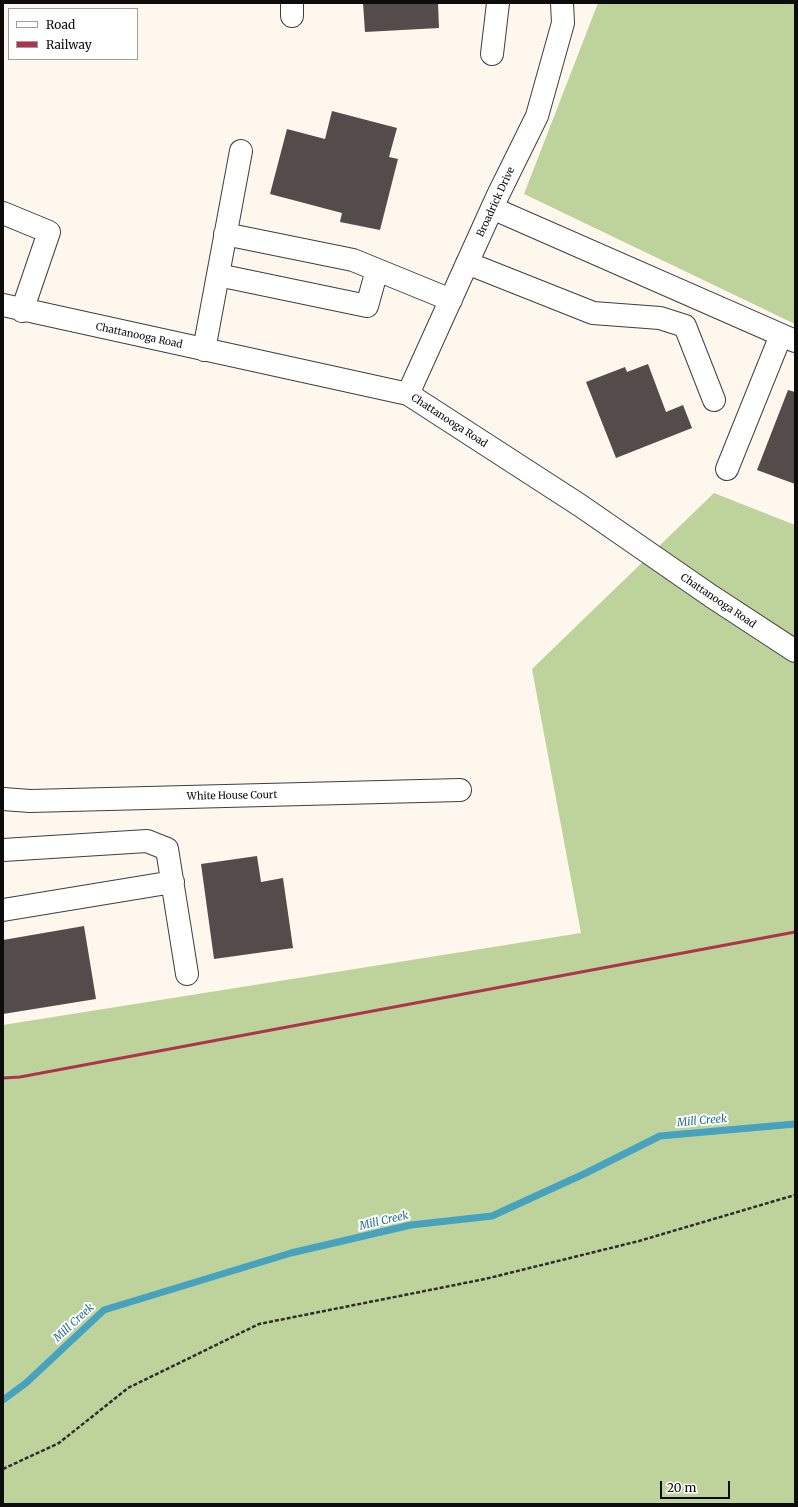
<!DOCTYPE html>
<html>
<head>
<meta charset="utf-8">
<style>
	body { margin:0 }
	#map { position:relative; width:798px; height:1507px; overflow:hidden; background:#fdf7ee; font-family:Merriweather,serif }
	canvas { display:block }
	.frame { position:absolute; inset:0; border:4px solid #0c0c0c; pointer-events:none }
	.legend { position:absolute; left:8px; top:8px; width:130px; height:52px; box-sizing:border-box; background:#fff; border:1px solid #9e9e9e; margin:0; padding:5px 7px; list-style:none; font-size:12px; color:#0c0c0c }
	.legend li { display:flex; align-items:center; gap:8px; height:20px }
	.legend b { width:20px; border:1px solid #9e9e9e }
	.scale { position:absolute; left:660px; top:1481px; width:70px; height:18px; box-sizing:border-box; border:2px solid #0c0c0c; border-top:0; padding-left:5px; font-size:12px; line-height:14px; white-space:nowrap; color:#0c0c0c; -webkit-text-stroke:3px #fff; paint-order:stroke }
</style>
</head>
<body>
<div id="map">
<canvas width="798" height="1507"></canvas>
<div class="frame"></div>
<ul class="legend">
<li><b style="height:5px;background:#fff"></b>Road</li>
<li><b style="height:5px;background:#ac344e"></b>Railway</li>
</ul>
<div class="scale">20 m</div>
</div>
<script>
const ctx = document.querySelector('canvas').getContext('2d');
ctx.lineJoin = 'round';
function fillPath(path, color) { ctx.fillStyle = color; ctx.fill(path, 'evenodd'); }
const shape = rows => new Path2D(rows.map(r => 'M' + r).join(''));
function trace(path, color, width, dash) { ctx.strokeStyle = color; ctx.lineWidth = width; ctx.lineCap = dash ? 'butt' : 'round'; ctx.setLineDash(dash || []); ctx.stroke(path); }
function label(font, color, halo, rows, align = 'center') {
  ctx.font = font + ' Merriweather,serif'; ctx.lineWidth = 4; ctx.setLineDash([]); ctx.textBaseline = 'middle'; ctx.strokeStyle = halo; ctx.fillStyle = color; for (const [text, x, y, turn = 0] of rows) {
    ctx.save(); ctx.translate(x, y); ctx.rotate((+turn || 0) * Math.PI / 180); ctx.textAlign = isNaN(turn) ? turn : align; if (halo) ctx.strokeText(text, 0, 0); ctx.fillText(text, 0, 0); ctx.restore();
  }
}
fillPath(shape([
	[598,3,795,3,795,324,524,194],
	[714,493,795,525,795,1504,3,1504,3,1025,581,933,532,669]
]), '#bed29c');
trace(shape([
	[3,1400,26,1383,104,1310,291,1253,411,1225,492,1216,586,1173,660,1136,795,1124]
]), '#47a2bd', 7);
fillPath(shape([
	[363,3,438,3,439,28,365,32],
	[332,111,397,128,389,157,398,159,380,230,340,222,342,213,270,194,287,129,325,139],
	[648,364,666,412,683,405,692,428,616,458,586,382,625,367,627,372],
	[788,390,795,392,795,484,757,470],
	[257,856,261,882,283,878,293,948,214,959,201,864],
	[84,926,96,999,3,1014,3,940]
]), '#544c4a');
const minor = shape([
	[292,16,292,3],
	[492,54,498,3],
	[492,208,795,341],
	[3,213,49,232,22,311],
	[225,234,353,260,451,300],
	[467,263,593,313,660,318,685,326,714,400],
	[218,275,367,306,377,270],
	[3,305,408,394,581,506,711,596,795,651],
	[204,350,241,151],
	[408,394,498,195,537,116,563,23,562,3],
	[727,469,781,335],
	[3,799,30,801,460,790],
	[3,850,147,841,167,849,187,974],
	[3,910,173,882]
]);
trace(minor, '#3f3f3f', 24);
trace(shape([
	[3,1469,59,1443,128,1388,259,1324,485,1279,639,1241,795,1195]
]), '#2e2e2e', 2.5, [4, 2]);
trace(minor, '#fff', 22);
trace(shape([
	[3,1078,20,1077,795,932]
]), '#ac344e', 3);
label('10px', '#0c0c0c', '#fff', [
	["Broadrick Drive",496,202,-65],
	["Chattanooga Road",139,336,12],
	["Chattanooga Road",449,421,33],
	["Chattanooga Road",718,601,34],
	["White House Court",232,796,-1]
]);
label('italic 11px', '#247290', '#fff', [
	["Mill Creek",702,1121,-5],
	["Mill Creek",384,1221,-13],
	["Mill Creek",74,1323,-43]
]);
</script>
</body>
</html>
